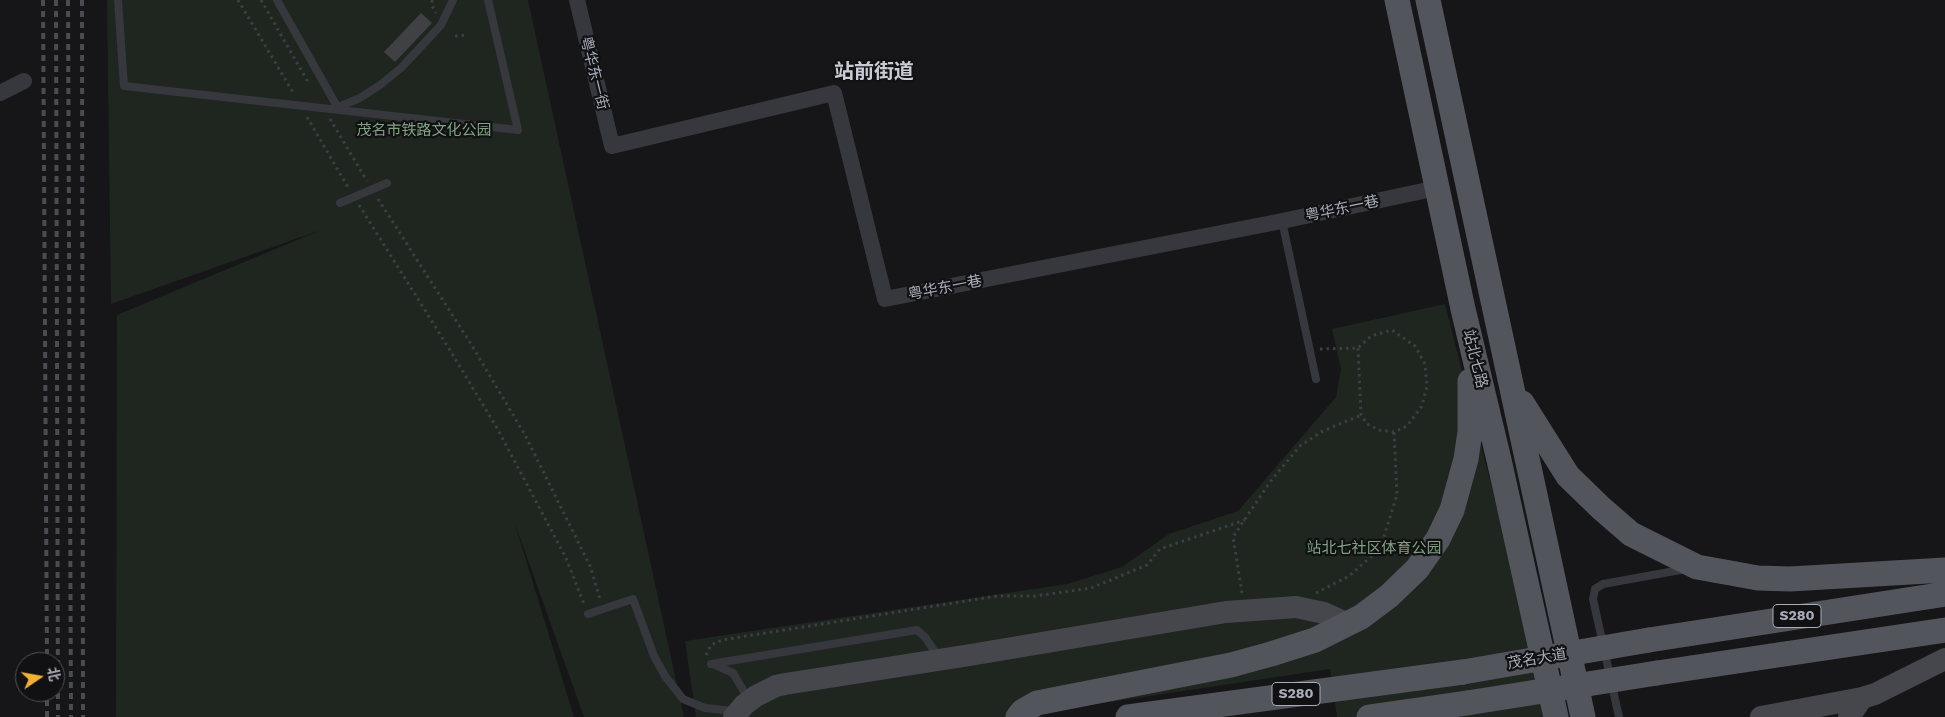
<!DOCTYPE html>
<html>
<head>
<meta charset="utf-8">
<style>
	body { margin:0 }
	#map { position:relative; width:1945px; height:717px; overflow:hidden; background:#161618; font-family:"Work Sans","Noto Sans SC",sans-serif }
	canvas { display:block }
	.north { position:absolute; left:15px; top:652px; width:50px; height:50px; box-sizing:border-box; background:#111113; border:1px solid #4d4f55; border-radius:50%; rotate:78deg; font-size:14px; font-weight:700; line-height:20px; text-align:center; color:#a8adb8 }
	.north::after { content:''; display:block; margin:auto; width:18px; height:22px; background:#f2b134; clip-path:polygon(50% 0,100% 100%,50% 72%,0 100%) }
</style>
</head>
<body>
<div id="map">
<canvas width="1945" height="717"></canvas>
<div class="north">北</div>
</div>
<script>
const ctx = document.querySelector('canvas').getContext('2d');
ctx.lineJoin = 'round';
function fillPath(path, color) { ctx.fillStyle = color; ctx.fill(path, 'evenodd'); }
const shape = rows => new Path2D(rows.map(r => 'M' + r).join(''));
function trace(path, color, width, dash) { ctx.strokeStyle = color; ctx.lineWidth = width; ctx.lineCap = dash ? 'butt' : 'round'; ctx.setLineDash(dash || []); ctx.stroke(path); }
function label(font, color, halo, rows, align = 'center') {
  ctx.font = font + ' "Work Sans","Noto Sans SC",sans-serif'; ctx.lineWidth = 4.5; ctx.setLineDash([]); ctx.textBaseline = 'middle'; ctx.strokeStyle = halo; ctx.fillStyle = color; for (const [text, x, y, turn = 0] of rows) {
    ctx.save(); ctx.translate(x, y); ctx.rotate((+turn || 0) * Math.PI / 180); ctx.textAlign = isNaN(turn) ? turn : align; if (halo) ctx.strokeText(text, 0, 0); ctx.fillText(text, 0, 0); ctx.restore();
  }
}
fillPath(shape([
	[107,0,528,0,684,717,584,717,514,521,574,717,116,717,117,315,321,230,111,304],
	[1445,304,1529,633,1544,717,1337,717,1330,669,1010,717,696,717,685,641,1067,584,1122,567,1169,534,1238,511,1336,397,1341,369,1332,329]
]), '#1e261f');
fillPath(shape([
	[421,13,432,23,395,62,384,52]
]), '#404145');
trace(shape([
	[238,0,294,94],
	[261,0,308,82],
	[432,0,432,6,436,13],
	[455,36,466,35],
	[307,117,349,189],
	[330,119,367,181],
	[378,199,471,344,525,435,590,566,600,599],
	[359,205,448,347,497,428,566,558,584,604],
	[1320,349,1358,348,1371,336,1392,330,1415,346,1425,364,1427,386,1422,406,1407,426,1394,432,1379,430,1367,424,1361,415,1358,348],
	[1242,593,1233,537,1270,482,1300,446,1321,432,1361,415],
	[1316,593,1349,576,1380,549,1397,495,1394,432],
	[706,655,711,645,722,640,997,596,1035,596,1091,588,1147,565,1160,549,1245,520]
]), '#3d3f44', 3, [2.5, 4]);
trace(shape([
	[118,0,124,86,518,130,488,0],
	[277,0,339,110],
	[338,107,360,98,380,85,401,68,441,25,453,0],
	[340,203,387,183],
	[1282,221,1316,379],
	[588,614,633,599,654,656,665,676,683,699,705,708,734,711],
	[711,664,917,630,925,637,939,658],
	[713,664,733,673,749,700],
	[1619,717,1593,599,1595,589,1603,584,1686,569]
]), '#37383d', 8);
trace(shape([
	[577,0,612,146,834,93,885,299,1282,221,1437,188],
	[0,93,24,81]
]), '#37383d', 16);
trace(shape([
	[734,717,744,705,756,696,776,686,785,684,970,655,1226,612,1296,607,1324,613,1348,624],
	[1761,717,1862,698],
	[1849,717,1862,698,1875,694,1945,659]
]), '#45474d', 22);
trace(shape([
	[1397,0,1463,309,1499,460,1556,717],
	[1428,0,1583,717],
	[1522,403,1568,476,1601,508,1631,534,1697,567,1758,578,1790,579,1945,570],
	[1649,640,1945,594],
	[1657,673,1945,630],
	[1018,717,1023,711,1037,703,1231,665,1271,654,1315,640,1361,617,1389,596,1417,569,1438,539,1452,510,1466,459,1470,432,1470,381],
	[1128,717,1463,672],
	[1369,717,1467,703]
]), '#53555c', 25);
trace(shape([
	[43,0,47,662],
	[56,0,58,717],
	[68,0,71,717],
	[82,0,83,717],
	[47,717,47,692]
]), '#4a4c52', 4, [6, 5]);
trace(shape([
	[1463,672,1649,640],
	[1467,703,1657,673]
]), '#53555c', 25);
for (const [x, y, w] of [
	[1797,616,48],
	[1296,694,48]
]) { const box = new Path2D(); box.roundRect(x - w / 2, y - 11.5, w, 23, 4); ctx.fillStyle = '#111113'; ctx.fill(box); trace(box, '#a8adb8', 1); }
label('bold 14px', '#a8adb8', null, [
	["S280",1797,616],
	["S280",1296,694]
]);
label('15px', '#a8adb8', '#111113', [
	["粤华东一街",594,73,76],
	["粤华东一巷",1342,209,-12],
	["粤华东一巷",945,288,-11],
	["站北七路",1475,359,76],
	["茂名大道",1537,659,-10]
]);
label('15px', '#7fa381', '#111113', [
	["茂名市铁路文化公园",424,131],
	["站北七社区体育公园",1374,549]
]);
label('bold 20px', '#c9ccd4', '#111113', [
	["站前街道",874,72]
]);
</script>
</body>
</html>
